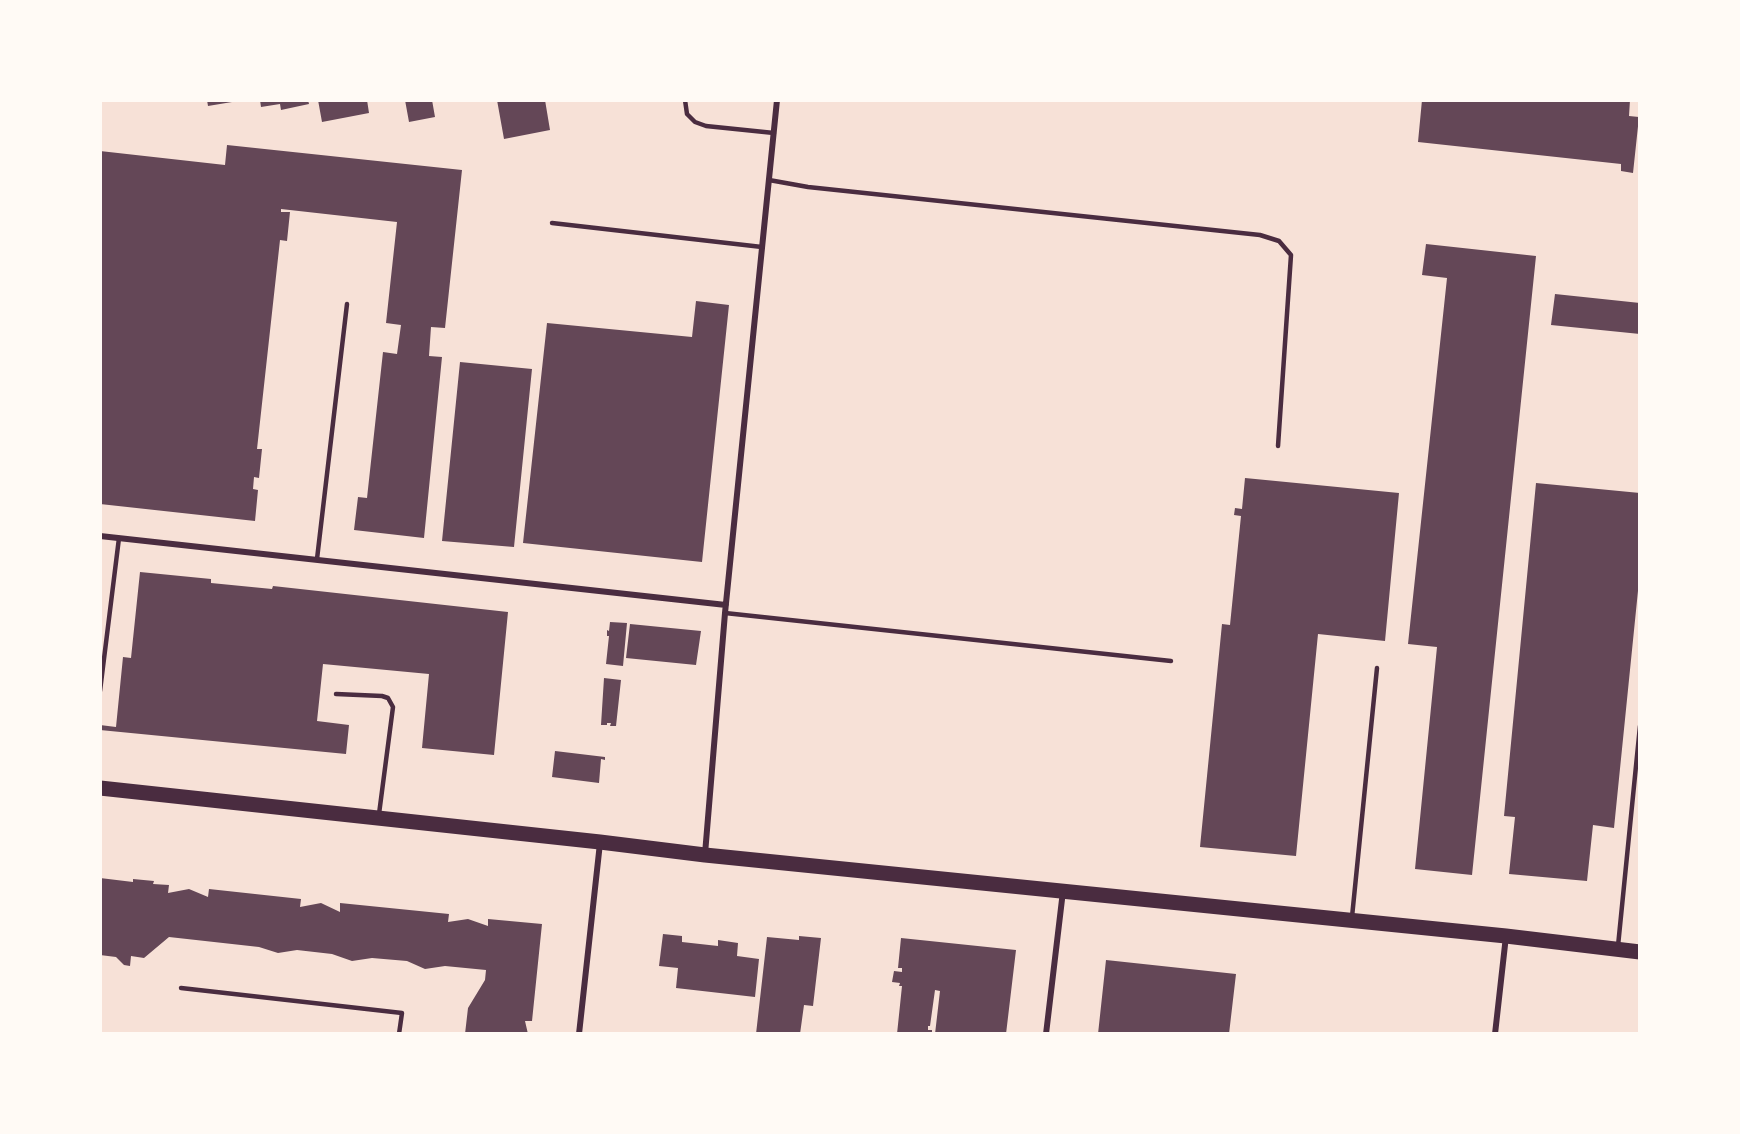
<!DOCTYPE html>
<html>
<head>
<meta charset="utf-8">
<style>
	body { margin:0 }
	#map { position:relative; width:1740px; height:1134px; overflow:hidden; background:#f7e1d7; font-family:Literata,serif }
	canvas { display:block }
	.frame { position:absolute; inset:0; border:102px solid #fffaf5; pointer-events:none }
</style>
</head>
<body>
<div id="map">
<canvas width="1740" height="1134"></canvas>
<div class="frame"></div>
</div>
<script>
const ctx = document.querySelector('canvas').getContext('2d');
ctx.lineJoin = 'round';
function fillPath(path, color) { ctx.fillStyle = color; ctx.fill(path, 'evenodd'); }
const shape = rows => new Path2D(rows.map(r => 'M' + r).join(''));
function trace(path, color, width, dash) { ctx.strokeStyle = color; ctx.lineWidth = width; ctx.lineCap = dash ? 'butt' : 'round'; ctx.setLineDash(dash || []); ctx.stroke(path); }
fillPath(shape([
	[207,100,232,100,232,102,208,106],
	[260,100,308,100,309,104,281,110,280,104,261,107],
	[318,100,367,100,369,113,322,122],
	[405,100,432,100,435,117,409,122],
	[497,100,545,100,550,130,504,139],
	[1422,100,1630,100,1629,116,1639,117,1633,173,1621,171,1621,164,1418,142],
	[227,145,462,170,445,328,431,327,429,356,442,357,424,538,354,530,358,497,367,498,383,352,397,354,401,325,386,323,397,222,281,209,281,212,290,212,287,241,280,240,257,449,262,449,259,478,254,477,253,489,258,490,255,521,100,504,100,151,225,165],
	[1426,244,1536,256,1472,875,1415,869,1437,647,1408,644,1447,278,1422,275],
	[1555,294,1640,303,1640,334,1551,325],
	[696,301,729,305,702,562,523,543,547,323,692,337],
	[460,362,532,369,514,547,442,541],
	[1245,478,1399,493,1385,641,1318,634,1296,856,1200,847,1222,624,1230,625,1241,516,1234,515,1235,508,1242,509],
	[1536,483,1640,493,1640,571,1614,828,1593,825,1587,881,1509,874,1515,817,1504,816],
	[140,572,211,579,211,583,272,589,273,586,508,612,494,755,422,748,429,674,323,664,317,721,349,725,346,754,100,730,100,725,116,727,123,657,131,658],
	[610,622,627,623,623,666,606,664,609,636,607,636,607,630,609,631],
	[630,624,701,631,696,665,626,658],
	[604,678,621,680,616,726,610,726,611,723,607,723,607,725,601,725],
	[555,751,605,757,605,760,601,759,599,783,552,777],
	[100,878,133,882,133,879,154,881,153,884,169,885,168,893,189,889,208,897,209,889,301,899,300,907,321,903,340,912,340,903,449,914,448,922,468,919,488,926,488,919,542,924,532,1021,525,1021,528,1034,465,1034,468,1008,485,980,486,970,445,966,425,969,407,961,372,958,352,961,332,954,297,950,278,953,259,947,169,937,144,958,131,956,130,966,124,965,116,957,100,955],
	[663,934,682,936,682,942,718,946,718,940,738,943,737,956,759,959,755,997,676,988,678,968,659,966],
	[799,936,821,938,813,1006,804,1005,800,1034,756,1034,767,937,799,940],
	[901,938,1016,950,1006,1034,935,1034,940,991,935,990,930,1026,928,1026,928,1030,932,1030,932,1034,897,1034,902,986,899,986,900,983,892,982,894,971,902,972,902,968,898,968],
	[1106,960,1236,974,1229,1034,1098,1034]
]), '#644757');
trace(shape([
	[685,100,687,114,695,122,706,126,774,133],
	[769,180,808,187,1260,235,1279,241,1291,255,1278,446],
	[552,223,762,247],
	[317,559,347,304],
	[725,613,1171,661],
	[100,691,119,538],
	[336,694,382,696,388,698,393,707,379,814],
	[1352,917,1377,668],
	[1618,946,1640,726],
	[181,988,402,1013,399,1034]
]), '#4a2c40', 4.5);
trace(shape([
	[100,536,726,605],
	[705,854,725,613,777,100],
	[579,1034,600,843],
	[1046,1034,1063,891],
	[1495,1034,1506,936]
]), '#4a2c40', 6);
trace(shape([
	[100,788,600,842,705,855,1506,936,1640,952]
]), '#4a2c40', 15);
</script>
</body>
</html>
